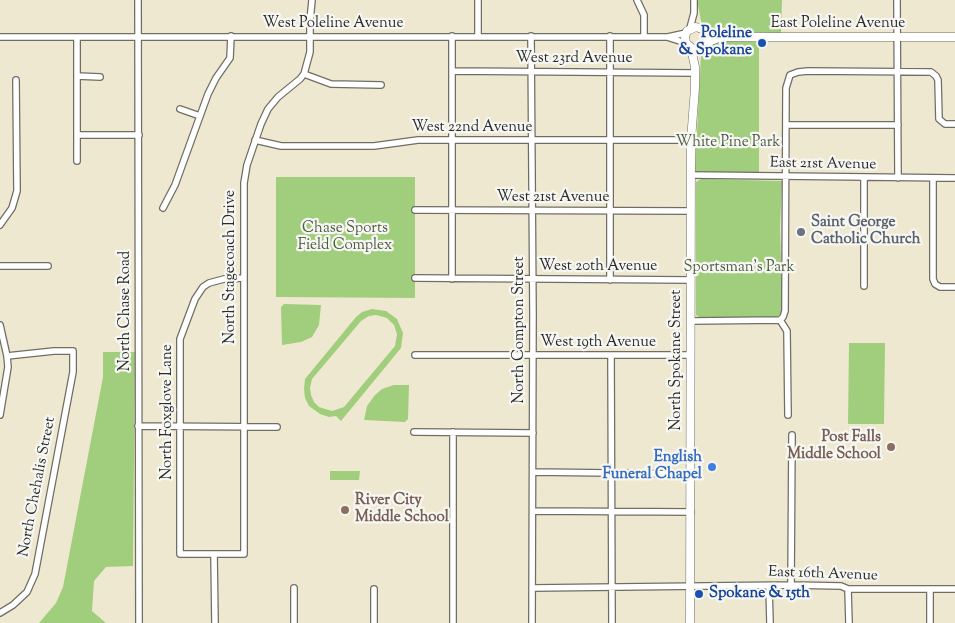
<!DOCTYPE html>
<html>
<head>
<meta charset="utf-8">
<style>
	body { margin:0 }
	canvas { display:block; background:#efe8d0 }
</style>
</head>
<body>
<canvas width="955" height="623"></canvas>
<script>
const ctx = document.querySelector('canvas').getContext('2d');
ctx.lineJoin = 'round';
function fillPath(path, color) { ctx.fillStyle = color; ctx.fill(path, 'evenodd'); }
const shape = rows => new Path2D(rows.map(r => 'M' + r).join(''));
function trace(path, color, width, dash) { ctx.strokeStyle = color; ctx.lineWidth = width; ctx.lineCap = dash ? 'butt' : 'round'; ctx.setLineDash(dash || []); ctx.stroke(path); }
function label(font, color, halo, rows, align = 'center') {
  ctx.font = font + ' "Sorts Mill Goudy",serif'; ctx.lineWidth = 4.5; ctx.setLineDash([]); ctx.textBaseline = 'middle'; ctx.strokeStyle = halo; ctx.fillStyle = color; for (const [text, x, y, turn = 0] of rows) {
    ctx.save(); ctx.translate(x, y); ctx.rotate((+turn || 0) * Math.PI / 180); ctx.textAlign = isNaN(turn) ? turn : align; if (halo) ctx.strokeText(text, 0, 0); ctx.fillText(text, 0, 0); ctx.restore();
  }
}
fillPath(shape([
	[697,0,782,0,781,33,710,31,703,26,701,21],
	[717,41,759,42,759,174,697,173,695,170,701,54,703,49],
	[276,177,415,177,415,298,276,297],
	[701,179,782,181,780,227,782,295,781,313,776,318,701,318,696,315,696,182],
	[284,304,321,305,319,325,312,337,301,342,282,345,281,307],
	[372,309,386,311,397,319,403,333,401,348,341,421,336,416,329,417,320,414,309,406,305,398,304,389,305,379,356,317,362,312],
	[376,315,387,318,394,325,397,334,395,346,344,407,332,411,319,407,314,402,311,395,310,388,312,379,361,321,369,316],
	[849,343,885,343,884,424,848,424],
	[103,352,135,352,133,566,106,567,94,581,92,611,106,623,39,623,56,603,63,587,103,377],
	[394,385,409,385,408,419,405,422,364,420,367,406,375,395,382,389],
	[330,471,360,471,359,480,330,480]
]), '#a1ce7c');
const minor = shape([
	[138,0,139,623],
	[637,0,644,15,644,37],
	[897,0,898,178],
	[690,28,694,13,694,0],
	[478,36,478,0],
	[531,36,533,314,532,623],
	[610,36,610,280],
	[0,37,667,37,686,43],
	[77,37,77,161],
	[668,37,686,33],
	[452,71,695,73],
	[304,74,331,84,381,85],
	[77,76,100,77],
	[180,109,200,116],
	[786,125,898,125],
	[77,135,139,135],
	[255,140,281,146,374,146,418,140,691,140],
	[691,175,955,178],
	[864,178,864,286],
	[933,178,933,279,935,284,940,287,955,287],
	[163,208,175,185,208,94,216,78,230,58,231,36],
	[415,210,691,211],
	[0,225,12,208,17,191,16,80],
	[0,266,48,266],
	[244,278,224,279,209,283,203,287,195,299,180,339,180,554,244,554,244,183,247,165,261,124,268,109,278,97,300,79,304,74,310,52,310,21,312,0],
	[415,278,691,280],
	[452,279,452,36],
	[780,320,783,317,785,311,786,88,790,75,798,72,808,71,931,72,936,76,938,80,939,119,945,124,955,124],
	[780,320,787,331,788,415],
	[691,321,780,320],
	[0,325,7,356,8,367,0,415],
	[415,355,691,355],
	[611,355,612,623],
	[138,426,277,427],
	[414,432,533,433],
	[533,472,691,474],
	[533,511,691,512],
	[214,554,215,623],
	[791,585,792,435],
	[769,586,770,623],
	[294,588,294,623],
	[532,588,791,585,841,586,848,589,955,589],
	[848,589,849,623],
	[930,589,930,623],
	[0,613,13,605,27,592,35,574,73,372,73,351,54,351,7,356],
	[374,623,374,589],
	[453,623,453,432]
]);
const major = shape([
	[707,33,721,37,955,37],
	[706,45,708,37,705,30,696,27,687,31,685,37,686,43,693,49,701,49,711,41,721,37],
	[690,623,691,140,695,88,695,67,691,48]
]);
trace(minor, '#706d65', 8);
trace(major, '#706d65', 9);
trace(minor, '#fff', 5.5);
trace(major, '#fff', 8);
for (const [x, y, r, color] of [
	[762,43,5,"#1a4fb4"],
	[801,232,5,"#6b7280"],
	[891,447,5,"#8d6e63"],
	[712,467,5,"#3f7fe0"],
	[345,510,5,"#8d6e63"],
	[699,594,5,"#1a4fb4"]
]) { const dot = new Path2D(); dot.arc(x, y, r, 0, 2 * Math.PI); ctx.fillStyle = color; ctx.fill(dot); trace(dot, '#f6f6f2', 2); }
label('15px', '#2b2b2b', '#f6f6f2', [
	["West Poleline Avenue",333,24],
	["East Poleline Avenue",838,24],
	["West 23rd Avenue",574,59],
	["West 22nd Avenue",472,128],
	["East 21st Avenue",823,165,1],
	["West 21st Avenue",553,198],
	["North Stagecoach Drive",231,267,-90],
	["West 20th Avenue",598,267],
	["North Chase Road",126,311,-90],
	["North Compton Street",520,330,-90],
	["West 19th Avenue",598,343],
	["North Spokane Street",677,360,-90],
	["North Foxglove Lane",168,412,-90],
	["North Chehalis Street",38,487,-79],
	["East 16th Avenue",823,575,2]
]);
label('bold 15px', '#164399', '#f6f6f2', [
	["Poleline",752,34],
	["& Spokane",752,51],
	["Spokane & 15th",709,594,"left"]
], 'right');
label('15px', '#4e5c43', '#f6f6f2', [
	["White Pine Park",728,143],
	["Chase Sports",345,229],
	["Field Complex",345,246],
	["Sportsman's Park",739,268]
]);
label('bold 15px', '#5b616d', '#f6f6f2', [
	["Saint George",811,223],
	["Catholic Church",811,240]
], 'left');
label('bold 15px', '#785e54', '#f6f6f2', [
	["Post Falls",881,438],
	["Middle School",881,455],
	["River City",355,501,"left"],
	["Middle School",355,518,"left"]
], 'right');
label('bold 15px', '#366cbe', '#f6f6f2', [
	["English",702,458],
	["Funeral Chapel",702,475]
], 'right');
</script>
</body>
</html>
